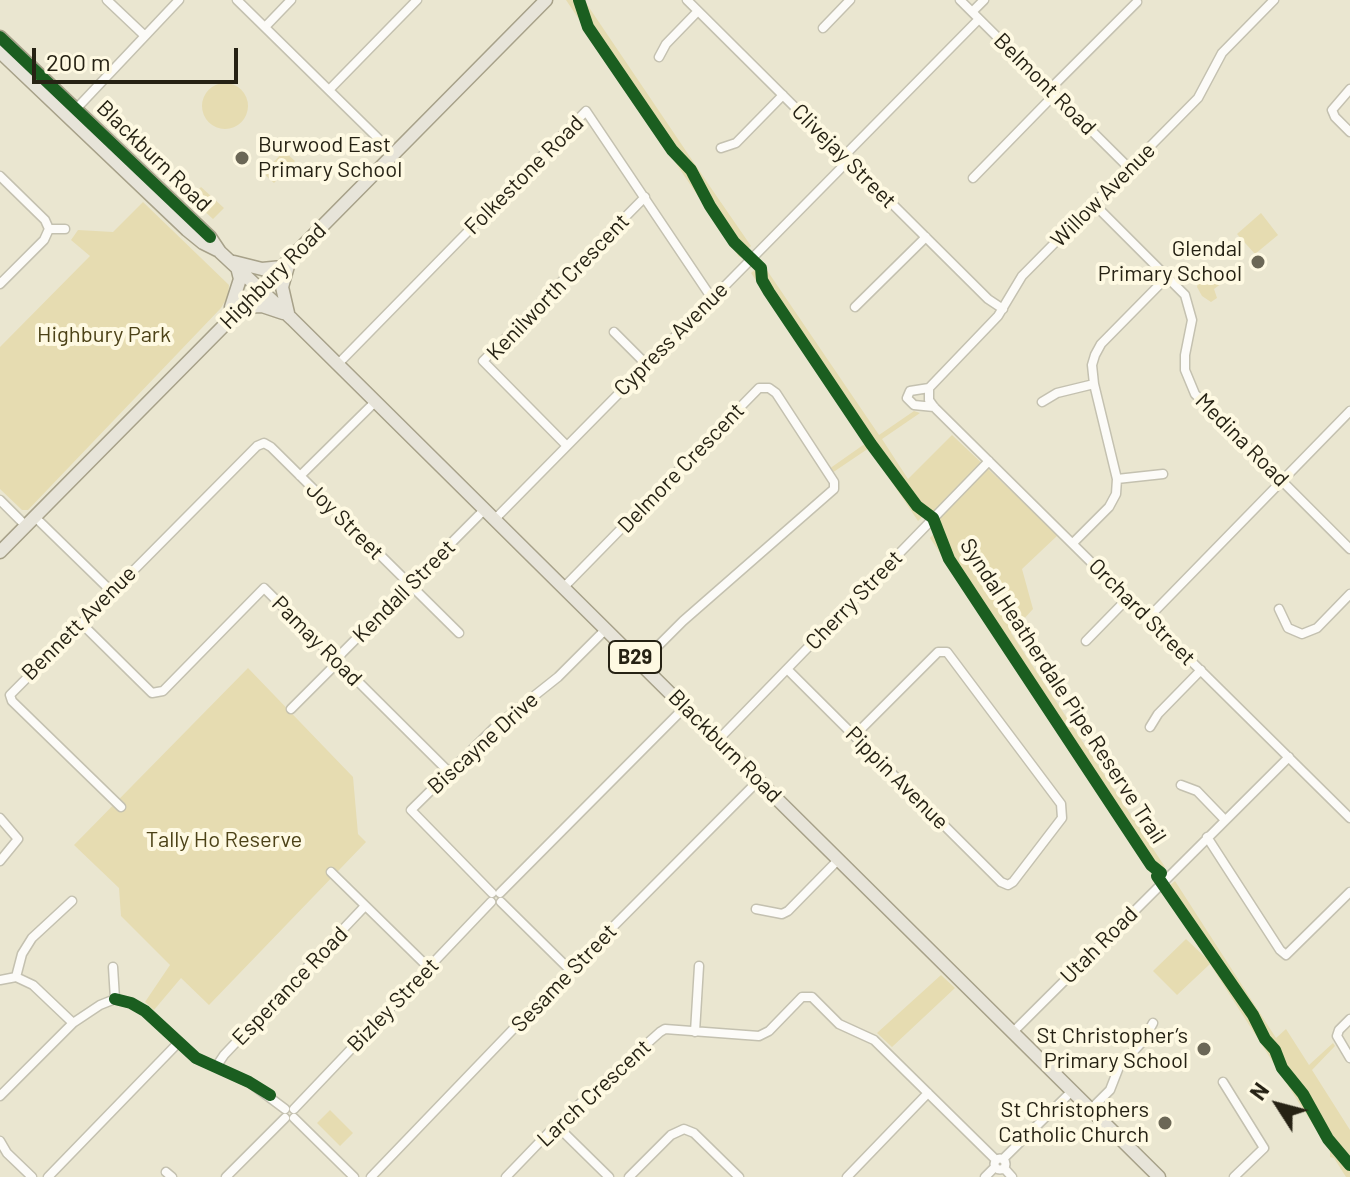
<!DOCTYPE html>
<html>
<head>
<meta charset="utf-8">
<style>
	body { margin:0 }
	#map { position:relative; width:1350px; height:1177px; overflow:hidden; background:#eae6d0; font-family:Barlow,sans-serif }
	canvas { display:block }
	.north { position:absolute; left:1238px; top:1065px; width:80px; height:80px; -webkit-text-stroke:6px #fef9e2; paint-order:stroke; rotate:306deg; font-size:22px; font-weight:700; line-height:32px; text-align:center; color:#262214 }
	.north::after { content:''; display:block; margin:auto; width:28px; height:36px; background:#262214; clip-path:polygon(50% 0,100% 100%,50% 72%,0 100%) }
	.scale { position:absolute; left:32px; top:48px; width:206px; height:36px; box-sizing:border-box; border:4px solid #262214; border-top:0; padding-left:10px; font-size:24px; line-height:28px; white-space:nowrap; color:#262214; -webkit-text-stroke:6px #fef9e2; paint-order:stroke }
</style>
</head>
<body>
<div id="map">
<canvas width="1350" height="1177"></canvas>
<div class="north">N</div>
<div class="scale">200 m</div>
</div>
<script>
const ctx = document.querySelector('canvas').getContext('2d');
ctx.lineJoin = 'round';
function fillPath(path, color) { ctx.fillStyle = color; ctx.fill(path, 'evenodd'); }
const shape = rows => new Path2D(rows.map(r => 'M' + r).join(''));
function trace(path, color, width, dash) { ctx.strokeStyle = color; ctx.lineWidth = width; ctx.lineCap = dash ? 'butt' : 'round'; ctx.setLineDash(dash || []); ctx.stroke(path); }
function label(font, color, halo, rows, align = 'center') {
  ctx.font = font + ' Barlow,sans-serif'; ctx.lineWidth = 8; ctx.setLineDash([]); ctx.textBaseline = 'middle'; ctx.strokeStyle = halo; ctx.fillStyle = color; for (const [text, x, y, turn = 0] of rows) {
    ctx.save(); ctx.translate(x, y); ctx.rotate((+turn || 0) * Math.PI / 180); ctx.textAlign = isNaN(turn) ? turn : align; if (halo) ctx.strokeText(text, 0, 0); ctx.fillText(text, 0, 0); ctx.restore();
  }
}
fillPath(shape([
	[566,0,584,0,711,188,751,246,739,257],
	'202 106a23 23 0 1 1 46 0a23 23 0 1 1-46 0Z',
	[284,151,295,161,274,183,263,173],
	[201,187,224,208,213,219,190,198],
	[143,202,229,285,228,296,221,308,28,510,22,510,0,489,0,347,90,256,71,240,78,230,113,232],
	[1261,213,1278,235,1255,254,1237,234],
	[762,263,879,435,914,411,920,413,882,439,908,479,952,435,1058,535,1022,569,1033,609,1011,633,1165,867,1155,877,930,538,940,526,929,510,918,521,869,448,832,473,829,469,866,443,751,273],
	[1207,273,1216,273,1222,283,1214,289,1217,298,1211,302,1202,296,1197,287,1199,279],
	[248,668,353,777,358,834,366,842,209,1005,181,978,154,1010,145,1002,170,965,121,916,119,888,74,845],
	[1175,881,1276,1038,1286,1029,1309,1065,1333,1043,1335,1046,1312,1070,1350,1130,1350,1177,1346,1177,1334,1158,1330,1157,1330,1151,1210,964,1177,995,1153,971,1186,939,1206,958,1163,891],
	[941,975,955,988,892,1047,877,1033],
	[330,1110,353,1133,340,1146,317,1123]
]), '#e6dcb1');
const minor = shape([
	[107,0,145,36],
	[237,0,394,154],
	[687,0,988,299,1003,309],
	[960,0,1129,168],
	[972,12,984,0],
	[265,27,291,0],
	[823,28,850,0],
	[659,57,666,44,698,11],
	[1050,89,1137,2],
	[1350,89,1332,110,1335,117,1350,132],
	[329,90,417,0],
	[76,109,179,0],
	[721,148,736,143,783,95],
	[844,156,979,19],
	[0,176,45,220,49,229,44,240,0,284],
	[973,178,1055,94],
	[1094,204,1185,295,1192,320,1185,355,1185,370,1195,394,1350,549],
	[49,229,65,229],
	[855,307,926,237],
	[614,332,646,364],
	[338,364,586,111,711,297],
	[929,388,929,400,934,407,1350,818],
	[929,388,998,316,1022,276,1198,98,1222,53,1274,0],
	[929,388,910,391,907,398,914,405,934,407],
	[1042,402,1057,393,1094,384],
	[566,445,483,361,645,197],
	[300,476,376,401],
	[1117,479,1163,474],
	[0,500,26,526],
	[35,517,111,591],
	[495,519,849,160],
	[1073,543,1109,507,1116,494,1117,479,1094,384,1092,365,1095,355,1101,344,1167,277],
	[564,587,759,388,769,388,776,393,834,482,834,489,683,621,641,663],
	[1279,609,1288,628,1302,634,1317,628,1350,594],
	[1149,617,1350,411],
	[81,623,152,693,163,691,264,588,449,772],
	[1086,641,1128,598],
	[788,670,1001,882,1008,885,1013,882,1062,818,1061,804,947,652,938,652,854,736],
	[291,709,331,669,342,653,485,509],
	[1150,727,1158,714,1201,670],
	[719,739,989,461],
	[1181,785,1197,791,1225,820],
	[121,807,12,701,10,695,257,446,264,443,271,447,459,633],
	[0,818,18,839,0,861],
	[1207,837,1280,950,1286,955,1350,892],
	[331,872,429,968],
	[492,893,411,810,495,727,558,677,606,629],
	[500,893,685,707],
	[501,902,570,970],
	[756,909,782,914,788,911,839,859],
	[113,967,115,999],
	[16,977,22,954,32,938,72,901],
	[0,980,16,977,33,985,73,1023],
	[115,999,131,1003,145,1011,196,1058,249,1082,285,1109],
	[1350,1019,1339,1030,1337,1036,1350,1058],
	[695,1032,699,966],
	[1013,1032,1289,757],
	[216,1067,224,1055,365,906],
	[1223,1082,1264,1148,1234,1177],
	[0,1096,73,1023,100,1005,115,999],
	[294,1109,491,902],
	[1091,1109,1110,1090,1119,1067,1143,1041,1153,1023],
	[294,1118,354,1177],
	[556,1125,609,1177],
	[0,1141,7,1153,32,1177],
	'994.5 1164a5.5 5.5 0 1 1 11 0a5.5 5.5 0 1 1-11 0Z',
	[1003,1159,1072,1091],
	[1004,1168,1012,1177],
	[166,1172,172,1177],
	[48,1177,178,1043],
	[226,1177,285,1118],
	[371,1177,570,970,759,780],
	[506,1177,556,1125,660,1032,665,1029,759,1036,769,1031,802,997,812,997,839,1024,874,1040,996,1160],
	[629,1177,671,1135,684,1129,694,1133,739,1177],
	[847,1177,928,1093],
	[985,1177,995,1167]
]);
const primary = shape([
	[0,37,210,237,220,252,292,319,1159,1177],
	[0,52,187,230,203,243,217,250],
	[234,262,262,269,282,267],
	[243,307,262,306,283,313],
	[288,313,282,287,288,266],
	[232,318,231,307,240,279,237,267],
	[0,552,546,0]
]);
trace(minor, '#c4c1b0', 11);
trace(primary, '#a7a189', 15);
trace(minor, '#fcfbf8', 8);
trace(primary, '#e7e4d9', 12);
trace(shape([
	[579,0,588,27,672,150,691,170,710,206,734,242,761,268,762,280,769,292,871,444,917,506,933,518,949,559,1151,865,1161,873,1157,876,1253,1015,1265,1039,1275,1050,1282,1068,1303,1094,1328,1139,1350,1165],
	[0,37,210,237],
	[115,999,131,1003,145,1011,196,1058,249,1082,270,1095]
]), '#1b5e20', 12);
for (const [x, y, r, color] of [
	[242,158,8,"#6b6756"],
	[1258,262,8,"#6b6756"],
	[1204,1049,8,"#6b6756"],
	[1165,1123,8,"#6b6756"]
]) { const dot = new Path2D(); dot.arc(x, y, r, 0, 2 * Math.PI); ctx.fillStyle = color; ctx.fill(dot); trace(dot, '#fef9e2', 3); }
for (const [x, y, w] of [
	[635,657,52]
]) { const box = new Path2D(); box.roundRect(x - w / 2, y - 16, w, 32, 6); ctx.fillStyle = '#fef9e2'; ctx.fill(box); trace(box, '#262214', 2); }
label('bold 20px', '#262214', null, [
	["B29",635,657]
]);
label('22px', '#262214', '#fef9e2', [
	["Belmont Road",1045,84,45],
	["Blackburn Road",154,156,44],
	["Clivejay Street",844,156,45],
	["Folkestone Road",524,175,-45],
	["Willow Avenue",1103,195,-45],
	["Highbury Road",273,276,-45],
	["Kenilworth Crescent",558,287,-46],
	["Cypress Avenue",671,339,-45],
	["Medina Road",1242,440,45],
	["Delmore Crescent",681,468,-46],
	["Joy Street",345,521,45],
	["Kendall Street",404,591,-45],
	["Cherry Street",854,600,-46],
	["Orchard Street",1142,612,45],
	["Bennett Avenue",79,623,-45],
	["Pamay Road",317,641,45],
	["Syndal Heatherdale Pipe Reserve Trail",1063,691,57],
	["Biscayne Drive",483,743,-42],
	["Blackburn Road",725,746,45],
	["Pippin Avenue",897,778,45],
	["Utah Road",1099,945,-45],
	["Sesame Street",564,978,-46],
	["Esperance Road",290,986,-46],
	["Bizley Street",393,1005,-46],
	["Larch Crescent",594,1093,-43]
]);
label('22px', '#262214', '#fef9e2', [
	["Burwood East",258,145,"left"],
	["Primary School",258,170,"left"],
	["Glendal",1242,249],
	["Primary School",1242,274],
	["St Christopher’s",1188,1036],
	["Primary School",1188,1061],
	["St Christophers",1149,1110],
	["Catholic Church",1149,1135]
], 'right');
label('22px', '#4c4217', '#fef9e2', [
	["Highbury Park",104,335],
	["Tally Ho Reserve",224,840]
]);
</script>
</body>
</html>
